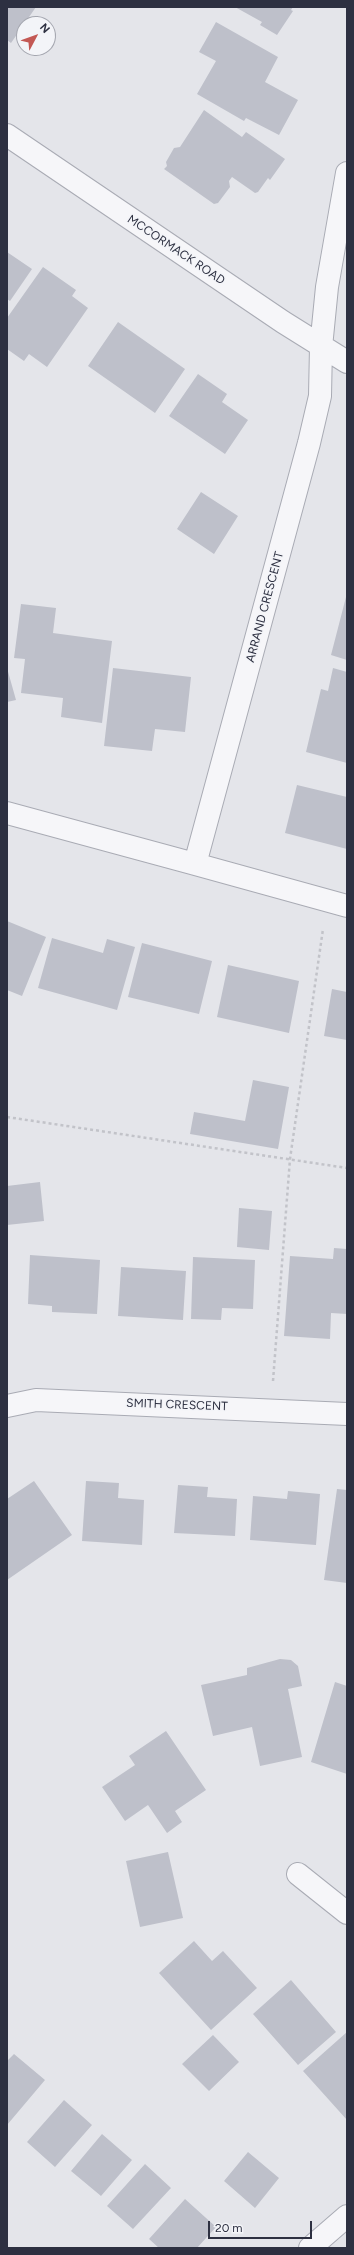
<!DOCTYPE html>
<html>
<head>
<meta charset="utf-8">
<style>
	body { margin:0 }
	#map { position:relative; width:354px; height:2255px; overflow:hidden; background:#e4e5ea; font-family:Figtree,sans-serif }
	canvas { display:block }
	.frame { position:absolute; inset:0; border:8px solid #2d3041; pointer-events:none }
	.north { position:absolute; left:16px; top:16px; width:40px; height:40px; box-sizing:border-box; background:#f3f4f8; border:1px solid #a4a6af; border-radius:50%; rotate:49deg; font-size:11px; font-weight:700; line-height:16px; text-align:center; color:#2d3041 }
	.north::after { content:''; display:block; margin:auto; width:14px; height:18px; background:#c35854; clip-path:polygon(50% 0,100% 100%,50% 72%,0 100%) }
	.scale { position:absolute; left:208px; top:2221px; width:104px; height:18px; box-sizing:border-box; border:2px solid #2d3041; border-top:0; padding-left:5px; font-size:12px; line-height:14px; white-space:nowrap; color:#2d3041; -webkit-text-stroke:3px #f3f4f8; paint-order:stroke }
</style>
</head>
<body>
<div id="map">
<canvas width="354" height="2255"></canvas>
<div class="frame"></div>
<div class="north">N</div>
<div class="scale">20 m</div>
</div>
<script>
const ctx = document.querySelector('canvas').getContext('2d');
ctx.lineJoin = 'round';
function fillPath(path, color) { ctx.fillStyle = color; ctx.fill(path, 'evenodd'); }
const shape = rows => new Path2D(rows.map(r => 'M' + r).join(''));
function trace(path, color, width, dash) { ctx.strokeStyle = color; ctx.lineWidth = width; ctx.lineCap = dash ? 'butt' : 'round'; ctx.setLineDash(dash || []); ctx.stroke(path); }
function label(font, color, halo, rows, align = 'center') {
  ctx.font = font + ' Figtree,sans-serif'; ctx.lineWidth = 3; ctx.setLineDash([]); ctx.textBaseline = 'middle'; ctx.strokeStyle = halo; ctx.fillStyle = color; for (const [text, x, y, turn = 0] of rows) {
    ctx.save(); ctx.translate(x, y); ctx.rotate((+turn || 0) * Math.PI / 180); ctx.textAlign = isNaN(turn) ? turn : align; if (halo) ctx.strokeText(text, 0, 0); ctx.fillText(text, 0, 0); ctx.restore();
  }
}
fillPath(shape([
	[7,7,36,7,11,43,7,40],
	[235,7,293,7,291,10,293,11,277,35,260,25,262,22],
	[216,22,278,57,265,82,298,100,279,135,246,118,244,121,197,94,216,61,199,52],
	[204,110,242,137,246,132,285,159,270,180,268,178,258,192,255,193,232,177,229,181,230,187,218,203,214,204,164,169,167,166,166,162,174,148,180,147],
	[7,252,32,269,10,301,7,299],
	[43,267,76,290,72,296,88,308,47,367,29,354,24,361,7,349,7,318],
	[118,322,185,369,155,413,88,366],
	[198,374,227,394,222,402,248,420,225,454,169,416],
	[201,492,238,516,214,554,177,529],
	[346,597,347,597,347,660,331,655],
	[21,604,56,608,53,633,112,641,102,723,61,717,63,698,21,693,25,659,14,658],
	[7,668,16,700,7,702],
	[113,668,191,677,185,732,155,729,152,751,104,746],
	[333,668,347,672,347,763,306,752,321,689,328,691],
	[297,785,347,797,347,849,285,833],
	[7,921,46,937,22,996,7,990],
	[52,938,103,953,107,939,135,947,117,1010,38,988],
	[142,943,212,961,199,1014,128,997],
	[228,965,299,981,289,1033,217,1017],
	[332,989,347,992,347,1040,324,1036],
	[253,1080,289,1087,278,1149,190,1134,194,1112,245,1121],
	[40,1182,44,1221,7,1225,7,1186],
	[239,1208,272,1211,269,1250,237,1247],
	[334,1248,347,1249,347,1314,331,1313,330,1339,284,1336,290,1256,333,1259],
	[30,1255,100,1260,97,1314,52,1312,52,1306,28,1304],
	[193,1257,255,1260,253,1309,222,1308,221,1320,191,1319],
	[121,1267,186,1271,183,1320,118,1316],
	[34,1481,72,1535,7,1580,7,1499],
	[86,1481,119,1483,118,1498,144,1500,142,1545,82,1541],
	[178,1485,208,1487,207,1497,237,1499,235,1536,174,1533],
	[337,1489,347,1490,347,1583,324,1580],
	[288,1491,320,1494,316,1545,250,1540,253,1496,287,1499],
	[280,1659,291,1660,298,1666,302,1686,288,1689,302,1757,260,1766,252,1727,213,1736,201,1685,247,1675,247,1668],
	[335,1682,347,1686,347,1774,311,1762],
	[166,1731,206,1790,175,1811,182,1822,167,1833,148,1805,125,1821,102,1787,135,1765,129,1756],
	[168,1852,183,1918,140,1927,126,1861],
	[194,1941,212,1961,223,1951,257,1988,211,2030,159,1973],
	[291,1980,336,2032,298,2065,253,2014],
	[347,2032,347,2120,303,2071],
	[213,2035,239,2062,209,2091,182,2064],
	[14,2054,45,2080,7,2125,7,2061],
	[64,2100,92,2125,55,2167,27,2142],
	[102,2134,132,2160,101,2196,71,2171],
	[248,2152,279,2178,255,2208,224,2181],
	[145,2164,171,2188,133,2229,107,2206],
	[185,2199,216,2227,197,2248,159,2248,149,2239]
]), '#bec0ca');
const street = shape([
	[7,135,283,322,347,362],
	[347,173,327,287,321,347,320,396,309,443,195,864,347,906],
	[7,813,195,864],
	[7,1406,36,1400,347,1414],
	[298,1874,347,1913],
	[310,2248,347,2216]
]);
trace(street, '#a9abb4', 24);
trace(shape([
	[7,1117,347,1168],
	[273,1381,290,1159,323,929]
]), '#c2c3c9', 2.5, [3, 3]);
trace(street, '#f6f6f9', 22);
label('12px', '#2d3041', '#f3f4f8', [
	["MCCORMACK ROAD",176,250,34],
	["ARRAND CRESCENT",265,607,-75],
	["SMITH CRESCENT",177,1405,2]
]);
</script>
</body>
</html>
